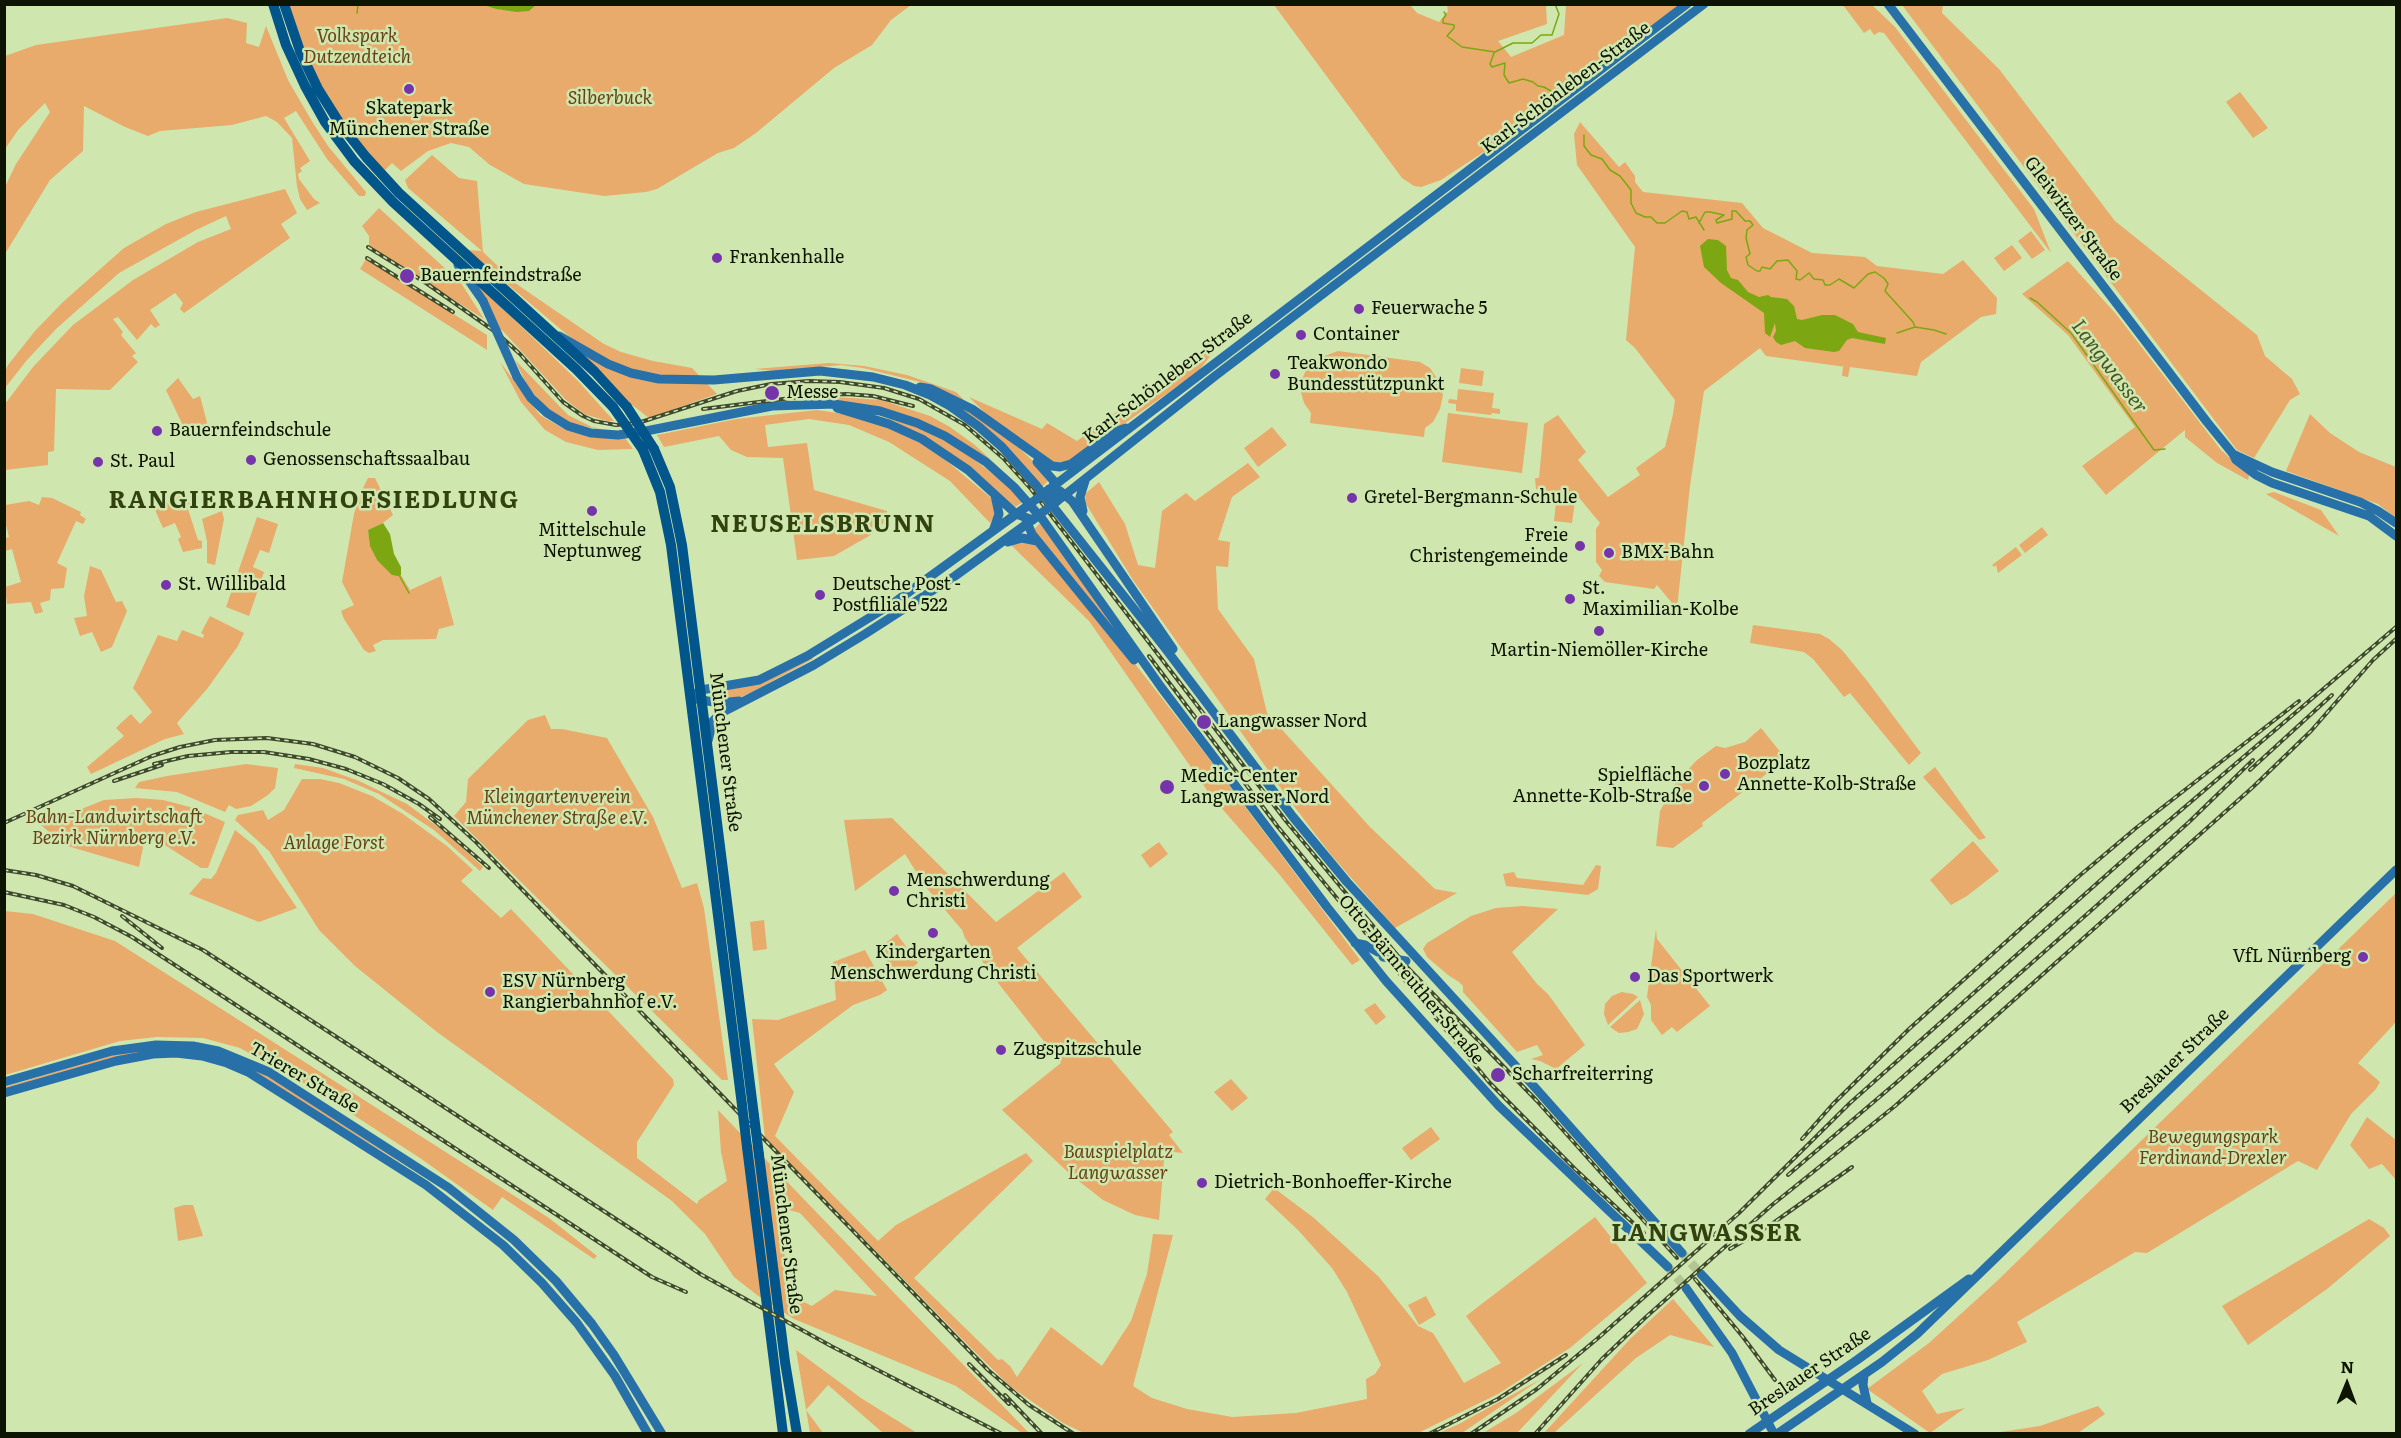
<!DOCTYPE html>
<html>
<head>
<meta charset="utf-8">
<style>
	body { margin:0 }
	#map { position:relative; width:2401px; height:1438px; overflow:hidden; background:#cfe6af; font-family:Literata,serif }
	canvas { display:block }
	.frame { position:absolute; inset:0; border:6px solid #0d1402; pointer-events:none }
	.north { position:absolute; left:2317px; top:1354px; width:60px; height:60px; -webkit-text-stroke:4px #cfe6af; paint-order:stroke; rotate:1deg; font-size:16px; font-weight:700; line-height:24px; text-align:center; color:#0d1402 }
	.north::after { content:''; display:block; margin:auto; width:21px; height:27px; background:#0d1402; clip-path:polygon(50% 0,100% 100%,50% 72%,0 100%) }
</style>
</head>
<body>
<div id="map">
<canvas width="2401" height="1438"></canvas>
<div class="frame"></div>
<div class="north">N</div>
</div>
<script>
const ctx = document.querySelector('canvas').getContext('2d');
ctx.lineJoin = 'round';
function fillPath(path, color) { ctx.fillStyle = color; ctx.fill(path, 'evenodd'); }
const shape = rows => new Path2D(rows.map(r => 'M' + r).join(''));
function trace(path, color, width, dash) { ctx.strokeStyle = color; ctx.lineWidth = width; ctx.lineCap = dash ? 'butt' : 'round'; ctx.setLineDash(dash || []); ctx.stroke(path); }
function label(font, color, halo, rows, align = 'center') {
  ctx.font = font + ' Literata,serif'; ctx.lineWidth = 5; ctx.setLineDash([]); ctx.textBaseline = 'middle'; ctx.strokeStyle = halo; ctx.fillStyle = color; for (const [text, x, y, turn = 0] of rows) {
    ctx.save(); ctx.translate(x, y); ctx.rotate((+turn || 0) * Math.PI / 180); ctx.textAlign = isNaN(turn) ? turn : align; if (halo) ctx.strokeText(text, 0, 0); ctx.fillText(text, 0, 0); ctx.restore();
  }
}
fillPath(shape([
	[484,4,496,9,528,11,536,4,911,5,891,20,872,45,834,68,756,133,734,148,718,153,657,189,646,192,604,196,524,184,490,165,469,147,451,143,428,151,401,171,392,163,383,172,357,143,314,74,287,5],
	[1274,5,1410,5,1417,13,1439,22,1448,11,1447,5,1546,5,1547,24,1498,41,1511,57,1564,35,1566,5,1682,5,1496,144,1441,180,1421,187,1414,186,1402,178],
	[1843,5,1872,5,1895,27,2034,209,2051,253,1884,33,1879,32,1874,35,1870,29,1864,33],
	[1902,5,1943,5,1942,13,1999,69,2115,221,2257,335,2265,356,2292,379,2300,394,2290,400,2254,458,2237,450],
	[227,18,247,23,246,43,259,47,266,26,288,80,313,123,328,146,366,192,365,196,359,196,327,159,296,111,284,118,310,161,300,168,302,171,298,174,299,179,314,199,320,203,307,210,300,199,297,186,292,138,277,122,266,116,232,125,160,131,148,136,125,127,84,106,83,151,50,180,5,254,5,187,16,164,50,112,45,103,18,130,5,149,5,56,36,45],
	[2240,92,2268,128,2253,138,2226,102],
	[1580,122,1619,167,1625,162,1635,176,1635,182,1643,192,1742,203,1763,228,1812,253,1865,257,1877,266,1943,274,1963,260,1997,298,1996,314,1981,317,1921,362,1917,376,1850,367,1848,377,1842,376,1843,367,1846,367,1766,356,1760,348,1704,391,1690,486,1677,609,1657,585,1654,589,1605,582,1599,576,1602,570,1596,562,1596,529,1600,523,1576,494,1572,523,1554,521,1557,493,1536,489,1535,478,1539,478,1544,424,1558,415,1586,452,1578,460,1608,497,1640,475,1636,468,1665,447,1673,414,1675,400,1635,348,1626,340,1635,247,1577,165,1574,134],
	[432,155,459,178,477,181,483,252,518,285,604,344,621,352,653,361,692,368,717,394,649,418,627,401,581,354,577,343,467,250,482,251,408,188,405,180],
	[285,189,297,213,281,224,290,238,184,313,180,309,183,303,175,293,150,310,160,325,155,328,151,324,137,340,118,317,113,319,123,332,121,335,136,353,132,356,138,362,110,390,56,389,54,451,48,452,48,465,5,470,5,404,33,367,73,325,133,280,198,242,231,229,226,216,196,230,119,273,56,329,27,360,5,388,5,371,8,365,35,331,63,302,124,248,166,224,196,212],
	[379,208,461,283,484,319,369,246,369,236,362,226],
	[2031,231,2045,250,2032,259,2018,241],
	[2012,245,2022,258,2004,271,1994,258],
	[366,259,487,335,487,350,360,269],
	[2068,261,2116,314,2221,450,2249,475,2248,480,2217,463,2185,437,2185,430,2106,495,2082,466,2135,427,2068,335,2022,294],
	[476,283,578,381,614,421,607,421,584,414,565,399,502,330,499,330],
	[1212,345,1215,350,1198,372,1068,463,1052,465,987,415,969,397,1042,429,1047,423,1077,441,1134,399,1140,398,1160,383,1161,384],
	[1338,351,1420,362,1430,368,1438,380,1443,395,1440,409,1433,422,1425,428,1424,437,1310,423,1311,413,1304,403,1301,392,1302,379,1307,368,1314,360],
	[515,360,568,415,592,427,605,430,571,424,547,409,528,387],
	[500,362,540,415,564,429,594,438,625,438,633,449,598,450,566,442,545,430,521,402],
	[829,363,864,366,907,375,956,392,968,404,924,383,863,368,841,365,776,371,754,369],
	[1461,368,1484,371,1482,386,1459,383],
	[178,378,193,399,200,396,209,430,189,438,166,390],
	[1458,389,1494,393,1492,408,1500,409,1500,414,1492,413,1491,415,1456,411,1456,404,1448,403,1449,399,1457,400],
	[938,395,962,407,1006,436,1033,461,1049,480,1042,487],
	[836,397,881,400,930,416,950,427,975,445,1011,479,938,429,830,400,804,400],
	[817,410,851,415,875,421,931,448,991,498,996,506,995,515,990,523,950,481,889,442,849,425,809,419,765,425,768,447,807,443,814,490,887,511,887,520,869,536,834,556,797,560,783,458,747,457,731,450,719,436,664,447,657,435,736,419],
	[854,410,909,424,936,435,967,454,1006,484,1023,502,1015,507,958,459],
	[1448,413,1528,423,1522,473,1442,462],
	[2310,414,2330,433,2359,452,2396,467,2396,518,2378,504,2286,471],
	[1272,427,1287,445,1258,467,1244,448],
	[1248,463,1260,477,1232,497,1218,540,1230,542,1228,567,1216,566,1218,609,1254,659,1267,713,1370,827,1435,889,1457,893,1395,928,1332,856,1290,801,1133,580,1086,504,1085,494,1099,482,1125,524,1138,565,1155,568,1162,511,1186,493,1195,501],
	[368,478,375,478,393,515,383,523,368,530,370,545,377,560,398,576,401,575,410,590,441,576,454,625,439,629,436,639,383,640,373,645,376,651,369,653,364,650,344,619,341,611,354,605,342,582,354,514,361,492],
	[2274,492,2321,510,2339,536,2266,494],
	[183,494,186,495,190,504,187,506,198,540,202,541,202,548,183,552,178,539,181,537,175,523,163,528,155,510],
	[42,497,52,498,81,512,80,515,86,519,83,524,76,521,57,563,67,568,64,588,51,589,50,600,40,603,43,612,35,614,31,602,7,604,5,587,21,582,12,549,5,551,5,538,9,537,5,521,5,505,29,501,39,505],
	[222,511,224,519,215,565,207,563,207,541,202,519],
	[257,517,278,524,269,553,260,550,253,567,264,572,249,616,226,607],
	[1041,522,1134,656,1132,660,1204,752,1360,960,1352,965,1279,874,1211,796,1089,621,1011,545,1023,541],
	[2042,527,2048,535,2025,553,2019,545],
	[2016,547,2022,555,1998,573,1996,565,1994,567,1992,565],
	[90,566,101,570,116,602,122,601,127,611,112,647,101,652,92,632,80,636,74,618,87,616,84,596],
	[210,616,244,633,238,646,207,689,177,723,184,734,165,739,91,774,87,767,124,736,116,728,121,723,131,714,140,724,152,712,133,688,158,635,177,641,182,630,203,638,204,635,201,633],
	[1753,625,1820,634,1829,639,1842,650,1868,682,1921,753,1909,765,1850,693,1844,697,1813,659,1804,652,1750,643],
	[812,656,813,659,750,693,736,699,715,701,714,692],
	[545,715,551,729,562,729,607,738,653,817,682,888,697,883,704,908,728,1080,722,1080,454,816,466,802,468,779,528,720],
	[1761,728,1786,759,1702,823,1703,826,1673,848,1656,846,1660,811,1677,781,1697,760,1716,746,1725,748,1745,742],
	[246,764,278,768,275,788,268,795,251,806,236,809,229,805,225,812,177,792,135,788,139,782,167,776],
	[295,764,323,768,359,781,407,804,450,836,483,867,480,871,434,830,379,794,344,779,294,768],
	[1935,767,1986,838,1979,840,1923,777],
	[302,779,320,779,339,783,372,796,403,814,447,846,473,870,461,881,501,918,511,909,673,1079,674,1085,637,1142,637,1158,697,1204,699,1200,727,1181,721,1152,718,1110,1029,1433,1022,1433,956,1386,794,1319,757,1295,734,1277,705,1234,672,1201,437,1032,355,966,319,930,269,851,235,820,238,815,263,810,268,820,284,810],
	[778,1207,800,1213,877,1296,835,1290,812,1306,790,1295],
	[136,798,163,800,190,807,225,822,208,868,201,868,146,833,139,867,64,845,41,825,104,800],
	[892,818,996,922,1064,872,1082,897,1017,948,1173,1132,1169,1135,1183,1153,1174,1152,1164,1160,1159,1220,1135,1215,1103,1200,1071,1175,1002,1110,1061,1063,1002,988,965,938,962,930,925,886,905,854,855,891,844,820],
	[235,830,255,846,297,908,259,922,189,894,203,878,211,879,216,873],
	[1973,841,1999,871,1967,896,1951,905,1930,880],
	[1159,842,1168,854,1150,868,1141,855],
	[1596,865,1601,866,1598,889,1588,895,1506,886,1503,874,1514,872,1517,878,1583,885],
	[2396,893,2396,1022,2358,1063,2380,1082,2376,1089,2351,1114,2317,1170,2298,1161,2147,1253,2135,1252,2017,1322,2027,1342,1988,1360,1942,1374,1922,1391,1937,1414,1965,1408,1930,1433,1867,1389,1929,1343,1997,1281],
	[1523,906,1558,909,1512,952,1537,984,1548,994,1585,1045,1556,1069,1540,1061,1531,1059,1543,1055,1537,1045,1517,1052,1463,992,1463,986,1459,982,1448,975,1427,957,1423,949,1427,943,1471,916,1496,908],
	[5,911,33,914,115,941,549,1218,597,1256,594,1259,502,1197,493,1210,420,1158,307,1085,240,1048,203,1038,157,1037,120,1041,5,1075],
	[764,920,767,949,753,951,750,922],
	[1656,929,1657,939,1710,1006,1677,1032,1672,1027,1662,1035,1651,1020,1651,1005,1647,997],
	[897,934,918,963,900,977,878,949],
	[865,950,887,990,880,995,853,1005,774,1064,794,1092,775,1136,878,1241,896,1225,1026,1153,1033,1161,914,1278,998,1360,1002,1359,1010,1366,1017,1377,1051,1327,1102,1366,1131,1321,1147,1274,1153,1234,1173,1235,1133,1386,1152,1398,1187,1409,1232,1417,1296,1413,1367,1399,1366,1379,1375,1374,1381,1365,1347,1292,1332,1268,1298,1230,1265,1199,1274,1188,1314,1218,1379,1277,1418,1326,1433,1333,1464,1383,1501,1363,1466,1316,1595,1217,1647,1283,1570,1348,1543,1365,1498,1394,1418,1433,1084,1433,1063,1423,1011,1387,976,1353,765,1138,752,1019,778,1020,836,1000,833,962],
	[1622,992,1633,994,1638,997,1608,1025,1604,1014,1605,1004,1612,996],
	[1640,1000,1644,1014,1637,1029,1628,1032,1619,1033,1610,1027],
	[1375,1003,1386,1017,1376,1025,1364,1010],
	[187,1049,227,1057,258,1070,432,1182,267,1080,177,1051,5,1091,5,1087,115,1054,133,1051],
	[1231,1079,1248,1098,1232,1111,1214,1092],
	[2367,1117,2396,1140,2396,1180,2382,1164,2369,1169,2350,1145],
	[1431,1127,1440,1139,1411,1160,1402,1148],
	[184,1205,193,1205,203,1236,178,1241,174,1208],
	[2369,1219,2384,1228,2390,1236,2327,1289,2248,1345,2222,1306],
	[1426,1296,1436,1315,1419,1325,1408,1305],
	[1673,1299,1714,1347,1670,1335,1636,1358,1554,1433,1544,1433,1631,1338],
	[796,1350,861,1398,917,1433,883,1433,828,1385,806,1410,823,1433,810,1433],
	[1583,1363,1517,1433,1483,1433,1516,1413],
	[1541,1379,1462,1433,1439,1433,1459,1424],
	[2098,1406,2105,1414,2078,1433,1994,1433,2040,1426]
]), '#e8ab6b');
fillPath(shape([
	[484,5,536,5,529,11,517,12,496,9],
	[1708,239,1718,240,1726,246,1727,270,1731,278,1738,280,1748,292,1759,297,1768,295,1771,297,1787,299,1794,306,1797,319,1802,320,1822,315,1835,315,1853,324,1858,332,1886,338,1885,344,1852,338,1847,340,1839,351,1834,352,1805,348,1795,341,1781,345,1776,342,1773,337,1776,331,1775,323,1770,337,1765,333,1764,313,1721,283,1704,267,1700,246],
	[383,523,390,534,394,554,401,567,401,575,398,576,392,575,377,560,370,546,368,530]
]), '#7ca712');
trace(shape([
	[1444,12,1446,15,1443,19,1443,23,1454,25,1454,28,1447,36,1462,47,1495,52,1513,43,1532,43,1541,35,1552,35,1559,14,1555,4],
	[357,13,358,4],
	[1494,53,1490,64,1492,67,1505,63,1504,75,1509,83,1523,79,1533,82,1538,86,1544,87,1556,94],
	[1584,135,1584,146,1591,155,1602,159,1610,170,1620,176,1631,190,1631,203,1636,213,1645,217,1651,217,1657,223,1665,223,1682,211,1687,212,1689,219,1696,217,1704,230],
	[1699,223,1705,212,1710,212,1724,215,1716,220,1717,223,1732,219,1732,211,1736,211,1745,221,1750,221,1753,225,1747,230,1746,238,1750,254,1746,257,1748,265,1757,271,1760,271,1762,267,1770,269,1777,261,1788,260,1797,271,1796,279,1800,280,1809,273,1814,279,1823,280,1825,285,1830,285,1839,279,1854,288,1868,274,1875,272,1884,278,1888,284,1885,291,1913,322,1915,327],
	[2030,298,2037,302,2071,333,2154,450,2165,449],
	[1897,333,1915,327,1934,330,1946,334],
	[399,575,409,593]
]), '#7ca712', 1.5);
trace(shape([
	[1682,1253,1701,1274],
	[1668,1267,1686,1288]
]), '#b2c695', 9, [9, 4.5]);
trace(shape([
	[1888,4,2207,422,2233,454,2236,460,2256,475,2272,483,2369,516,2396,536],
	[458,265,483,301],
	[559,336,608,364,631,373,659,379,714,380,820,371,873,377,905,385,930,395,950,406,978,426,1002,447,1036,485,1165,648,1293,817,1347,882,1523,1074,1682,1253],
	[517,377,531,398,547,413,568,426,591,433,618,435,646,431,772,406,834,404,880,411,917,423,945,436,986,462,1014,487,1043,520,1161,687,1327,907,1386,981,1499,1106,1668,1267],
	[920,387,931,389,972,409,1052,466,1060,467,1071,464,1114,432,1126,428],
	[837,408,889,424,922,439,968,470,1016,514,1033,520],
	[2233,454,2272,472,2360,502,2378,511,2396,523],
	[1037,462,1053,480,1055,489,1053,498],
	[1049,489,1060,491,1072,501,1173,649],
	[1047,491,1687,4],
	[1056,502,1215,376,1704,4],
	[1083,511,1080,497,1085,481],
	[1026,520,1032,534,1134,660],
	[993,531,999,514,995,495],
	[1008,542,1022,538,1037,541],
	[695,694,701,690,759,680,807,656,895,602,1026,507],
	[696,699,719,703,739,701],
	[708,741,713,721,721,713,814,665,865,634,955,576,1035,518],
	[1355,943,1365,945,1378,952],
	[4,1082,112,1051,156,1045,193,1046,218,1051,269,1072,449,1188,514,1240,556,1281,592,1324,614,1355,662,1434],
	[4,1093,116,1061,153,1054,176,1053,202,1056,227,1063,248,1072,426,1185,503,1245,542,1283,577,1323,615,1376,648,1434],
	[1701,1274,1740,1316,1779,1350,1915,1434],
	[1686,1288,1732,1353,1774,1434],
	[1864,1375,1863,1385,1867,1403],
	[1749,1434,1857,1360,1969,1279],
	[1777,1434,1882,1362,1917,1334,2396,870]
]), '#2870a8', 9);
trace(shape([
	[273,4,286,45,305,86,325,122,354,161,393,202,576,369,613,407],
	[284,4,300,51,318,89,340,124,366,157,399,193,595,372,627,407],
	[654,449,670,487,682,545,754,1116],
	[643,450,660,492,671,545,742,1105],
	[747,1147,783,1434],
	[759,1155,785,1362,797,1434]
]), '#00558b', 10);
const rail = shape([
	[368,247,426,283,497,333,520,354,563,402,583,416,594,421,616,425,638,423,737,391,771,384,809,381,840,382,884,388,919,399,965,425,1003,458,1031,489,1286,821,1408,968,1537,1101,1677,1258],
	[367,258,453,312],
	[703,409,807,396,846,394,873,396,913,406],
	[1149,656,1278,827,1489,1082,1575,1169,1644,1233],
	[154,764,188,756,231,752,264,752,309,759,346,769,383,784,419,804,440,819],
	[2250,770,2332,695],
	[114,781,162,765],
	[430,817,489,868],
	[4,823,152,756,180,747,215,740,267,738,313,744,355,757,398,778,429,799,476,842,988,1370,1029,1405,1074,1434],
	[4,870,36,875,73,886,203,950,702,1275,831,1346,1002,1434],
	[4,892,64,905,94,917,132,937,632,1264,652,1277,686,1292],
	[122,916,162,948],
	[1802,1139,1833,1104,1909,1029,2078,877,2136,828,2299,701],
	[1788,1175,1897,1082,2095,907,2189,822,2253,760],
	[1730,1249,1769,1226,1852,1167],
	[1695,1279,1743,1337,1775,1380],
	[969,1364,1009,1404],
	[1005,1395,1042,1434],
	[1429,1434,1498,1399,1566,1355],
	[1471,1434,1537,1389,1597,1339,1739,1213,1850,1103,2139,846,2396,627],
	[1535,1434,1602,1359,1646,1317,1772,1205,1895,1106,2253,787,2311,731,2373,660,2396,639]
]);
trace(rail, '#3e492e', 4);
trace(rail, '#cfe6af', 1.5, [4.5]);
trace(shape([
	[483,301,517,377],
	[1026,507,1047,491],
	[1035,518,1056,502],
	[1383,957,1406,961]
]), '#2870a8', 9);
trace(shape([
	[613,407,643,450],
	[627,407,654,449],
	[742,1105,747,1147],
	[754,1116,759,1155]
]), '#00558b', 10);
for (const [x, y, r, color] of [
	[409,89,6,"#7534a9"],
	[717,258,6,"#7534a9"],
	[407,276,8,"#7534a9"],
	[1359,309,6,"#7534a9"],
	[1301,335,6,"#7534a9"],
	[1275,374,6,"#7534a9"],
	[772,393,8,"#7534a9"],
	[157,431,6,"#7534a9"],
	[251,460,6,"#7534a9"],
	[98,462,6,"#7534a9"],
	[1352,498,6,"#7534a9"],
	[592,511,6,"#7534a9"],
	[1580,546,6,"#7534a9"],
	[1609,553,6,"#7534a9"],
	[166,585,6,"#7534a9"],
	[820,595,6,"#7534a9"],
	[1570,599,6,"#7534a9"],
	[1599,631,6,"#7534a9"],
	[1204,722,8,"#7534a9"],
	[1725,774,6,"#7534a9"],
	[1704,786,6,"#7534a9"],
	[1167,787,8,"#7534a9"],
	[894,891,6,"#7534a9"],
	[933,933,6,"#7534a9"],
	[2363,957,6,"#7534a9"],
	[1635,977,6,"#7534a9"],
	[490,992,6,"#7534a9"],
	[1001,1050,6,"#7534a9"],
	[1498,1075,8,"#7534a9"],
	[1202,1183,6,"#7534a9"]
]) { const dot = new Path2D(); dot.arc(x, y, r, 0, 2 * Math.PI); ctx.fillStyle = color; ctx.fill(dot); trace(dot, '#cfe6af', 2); }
label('italic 18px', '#684115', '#cfe6af', [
	["Volkspark",357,37],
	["Dutzendteich",357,58],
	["Silberbuck",610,99],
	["Kleingartenverein",557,798],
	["Münchener Straße e.V.",557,819],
	["Bahn-Landwirtschaft",114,818],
	["Bezirk Nürnberg e.V.",114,839],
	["Anlage Forst",334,844],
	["Bewegungspark",2213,1138],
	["Ferdinand-Drexler",2213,1159],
	["Bauspielplatz",1118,1153],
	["Langwasser",1118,1174]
]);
label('18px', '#0d1402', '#cfe6af', [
	["Karl-Schönleben-Straße",1566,88,-37],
	["Gleiwitzer Straße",2073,219,53],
	["Karl-Schönleben-Straße",1168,378,-37],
	["Münchener Straße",725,752,83],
	["Otto-Bärnreuther-Straße",1411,980,50],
	["Breslauer Straße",2175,1061,-44],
	["Trierer Straße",304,1078,30],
	["Münchener Straße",786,1234,83],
	["Breslauer Straße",1810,1372,-34]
]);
label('18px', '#0d1402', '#cfe6af', [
	["Skatepark",409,109,"center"],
	["Münchener Straße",409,130,"center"],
	["Frankenhalle",729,258],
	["Bauernfeindstraße",420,276],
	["Feuerwache 5",1371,309],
	["Container",1313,335],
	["Teakwondo",1287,364],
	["Bundesstützpunkt",1287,385],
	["Messe",786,393],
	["Bauernfeindschule",169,431],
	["Genossenschaftssaalbau",263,460],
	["St. Paul",110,462],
	["Gretel-Bergmann-Schule",1364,498],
	["Mittelschule",592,531,"center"],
	["Neptunweg",592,552,"center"],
	["Freie",1568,536,"right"],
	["Christengemeinde",1568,557,"right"],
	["BMX-Bahn",1621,553],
	["St. Willibald",178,585],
	["Deutsche Post -",832,585],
	["Postfiliale 522",832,606],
	["St.",1582,589],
	["Maximilian-Kolbe",1582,610],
	["Martin-Niemöller-Kirche",1599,651,"center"],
	["Langwasser Nord",1218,722],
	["Bozplatz",1737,764],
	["Annette-Kolb-Straße",1737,785],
	["Spielfläche",1692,776,"right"],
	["Annette-Kolb-Straße",1692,797,"right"],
	["Medic-Center",1180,777],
	["Langwasser Nord",1180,798],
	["Menschwerdung",906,881],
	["Christi",906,902],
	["Kindergarten",933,953,"center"],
	["Menschwerdung Christi",933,974,"center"],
	["VfL Nürnberg",2351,957,"right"],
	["Das Sportwerk",1647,977],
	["ESV Nürnberg",502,982],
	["Rangierbahnhof e.V.",502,1003],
	["Zugspitzschule",1013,1050],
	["Scharfreiterring",1512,1075],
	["Dietrich-Bonhoeffer-Kirche",1214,1183]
], 'left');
label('italic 20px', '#455724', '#cfe6af', [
	["Langwasser",2109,367,53]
]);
ctx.letterSpacing = '1.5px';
label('bold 24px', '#31420f', '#cfe6af', [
	["RANGIERBAHNHOFSIEDLUNG",314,501],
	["NEUSELSBRUNN",823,525],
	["LANGWASSER",1707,1234]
]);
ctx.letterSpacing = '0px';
</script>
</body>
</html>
